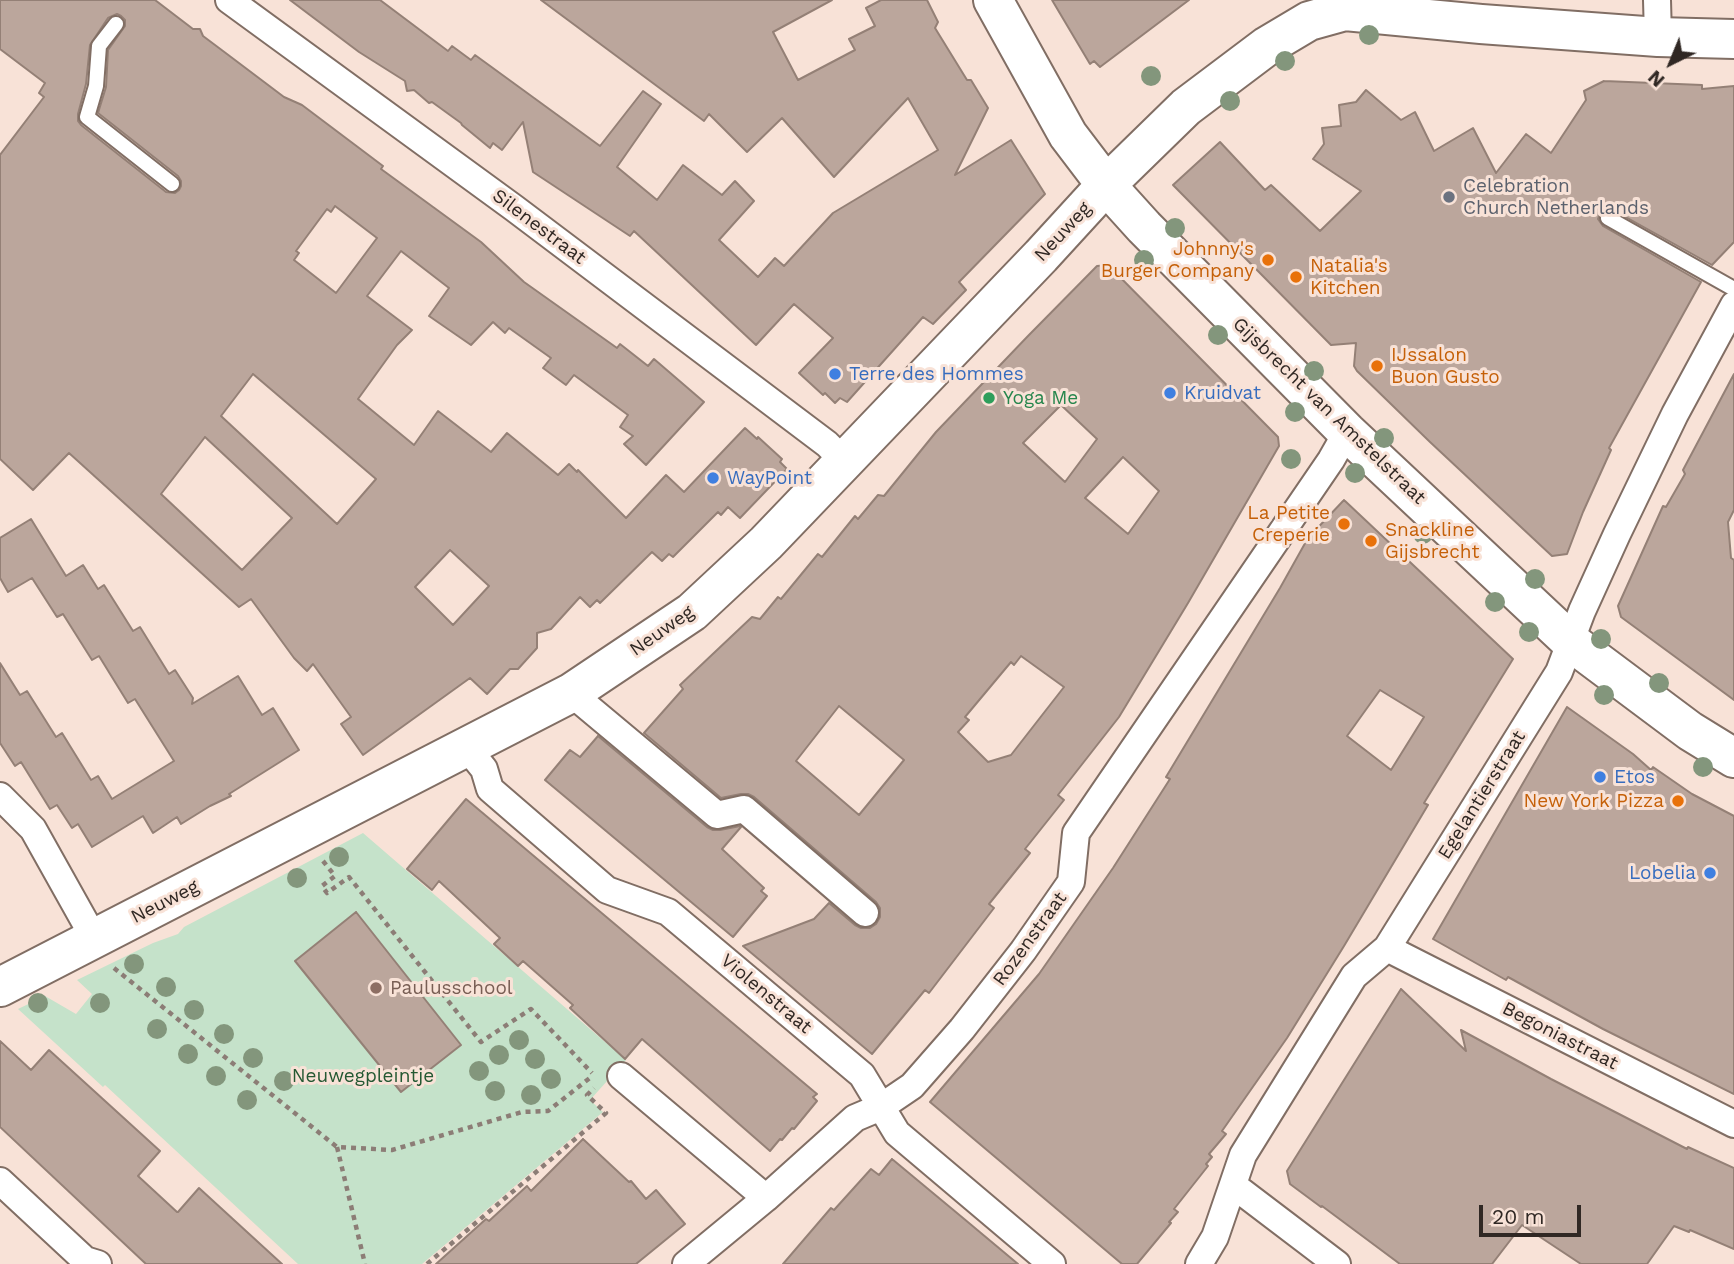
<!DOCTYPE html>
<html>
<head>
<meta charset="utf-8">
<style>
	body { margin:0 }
	#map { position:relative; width:1734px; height:1264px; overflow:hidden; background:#f8e2d7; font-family:"Work Sans",sans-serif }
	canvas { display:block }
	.north { position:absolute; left:1636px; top:28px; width:70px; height:70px; -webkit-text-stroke:5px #f8e2d7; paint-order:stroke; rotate:223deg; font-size:19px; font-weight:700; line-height:28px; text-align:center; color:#302824 }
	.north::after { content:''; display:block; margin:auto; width:24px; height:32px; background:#302824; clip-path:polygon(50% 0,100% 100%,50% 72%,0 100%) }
	.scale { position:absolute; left:1479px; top:1205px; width:102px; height:32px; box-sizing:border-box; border:4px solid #302824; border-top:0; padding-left:9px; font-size:21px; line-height:24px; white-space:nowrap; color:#302824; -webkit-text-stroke:5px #f8e2d7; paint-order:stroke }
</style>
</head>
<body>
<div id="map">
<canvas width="1734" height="1264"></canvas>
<div class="north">N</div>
<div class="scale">20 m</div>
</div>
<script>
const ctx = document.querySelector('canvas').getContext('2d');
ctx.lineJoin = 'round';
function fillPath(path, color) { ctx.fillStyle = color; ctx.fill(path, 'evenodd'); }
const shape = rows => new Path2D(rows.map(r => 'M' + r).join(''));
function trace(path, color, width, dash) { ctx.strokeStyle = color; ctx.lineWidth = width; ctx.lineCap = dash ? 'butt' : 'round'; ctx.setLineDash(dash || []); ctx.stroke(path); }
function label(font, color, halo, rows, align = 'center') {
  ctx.font = font + ' "Work Sans",sans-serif'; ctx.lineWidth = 6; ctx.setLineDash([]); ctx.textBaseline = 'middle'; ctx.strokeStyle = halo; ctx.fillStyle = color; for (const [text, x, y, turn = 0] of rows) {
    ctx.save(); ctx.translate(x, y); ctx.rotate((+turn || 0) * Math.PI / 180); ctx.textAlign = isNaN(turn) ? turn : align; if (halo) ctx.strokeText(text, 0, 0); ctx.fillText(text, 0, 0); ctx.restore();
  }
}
fillPath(shape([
	[363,833,626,1060,590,1100,603,1112,422,1264,298,1264,105,1085,103,1087,18,1009,45,996,76,1014,92,994,77,980,153,943,178,934,184,927]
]), '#c5e2ca');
const building = shape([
	[0,0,155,0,193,29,200,29,203,36,227,54,284,97,302,105,383,166,381,169,481,242,524,282,617,348,620,344,648,366,654,359,704,402,646,465,624,444,633,436,620,427,628,415,574,375,566,385,543,368,551,358,509,328,505,333,493,322,471,345,429,316,449,288,401,251,367,296,412,330,397,345,358,399,414,445,438,411,491,452,507,433,558,475,569,464,577,472,578,470,626,518,666,475,684,492,745,428,757,439,758,437,782,459,780,462,787,469,740,518,728,507,721,515,718,512,673,557,669,554,662,561,652,552,600,603,597,600,590,607,580,597,551,629,537,633,537,648,518,669,510,669,487,694,470,678,363,755,341,724,351,717,313,664,307,671,294,658,251,599,239,607,69,453,33,490,0,459,0,155,44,97,39,93,45,83,0,49,0,0],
	[117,14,121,16,125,20,125,26,108,50,106,87,98,113,178,176,181,181,181,186,179,190,175,193,166,192,81,125,78,121,78,114,86,84,90,45,108,18,117,14],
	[335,206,377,238,336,293,294,260,299,253,296,251,327,209,331,212,335,206],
	[253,374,376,479,337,524,221,416,253,374],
	[205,437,292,518,242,570,161,494,205,437],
	[450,550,489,586,453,625,415,587,450,550],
	[290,0,380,0,448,51,452,46,471,60,475,55,600,146,643,91,661,104,617,167,657,200,683,165,722,195,735,181,754,201,719,240,758,277,775,258,784,266,833,213,938,150,908,98,834,177,782,118,747,152,709,114,704,121,541,0,832,0,773,32,798,80,855,50,849,39,875,26,866,8,881,0,927,0,938,22,935,28,967,80,971,80,988,108,955,175,1011,140,1045,194,959,282,966,290,933,324,923,317,847,402,840,398,835,403,825,393,823,395,799,373,833,338,794,304,756,345,634,231,630,236,533,172,523,122,502,150,493,143,490,148,462,125,461,123,432,102,429,103,414,90,407,91,405,81,359,52,290,0],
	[1052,0,1189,0,1100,67,1094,61,1090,64,1052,0],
	[1604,81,1702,85,1702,89,1734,86,1734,242,1712,265,1613,210,1607,208,1600,213,1598,219,1603,226,1701,282,1609,448,1611,450,1583,512,1567,554,1552,556,1430,442,1357,371,1354,366,1356,343,1331,345,1173,185,1220,142,1265,190,1271,185,1320,231,1361,191,1313,159,1324,144,1322,128,1341,126,1339,105,1356,102,1366,90,1401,120,1415,112,1434,151,1473,128,1496,173,1526,134,1551,153,1586,100,1584,91,1604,81],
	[1108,265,1278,437,1279,446,1188,603,1119,717,1058,795,1064,800,1025,849,1030,853,989,904,994,908,929,993,925,990,872,1054,743,946,814,919,829,903,855,925,861,928,870,928,876,924,880,917,880,908,876,902,754,797,748,794,741,794,721,798,644,733,683,689,680,685,752,617,760,619,778,597,781,599,818,554,822,557,855,516,858,519,878,495,884,496,936,432,1028,336,1097,266,1108,265],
	[1061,405,1097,439,1065,482,1023,443,1061,405],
	[1123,457,1159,491,1128,534,1085,498,1123,457],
	[1021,656,1064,687,1011,755,988,762,958,732,969,720,965,717,1011,662,1014,665,1021,656],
	[839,706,904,760,859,815,796,761,839,706],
	[1734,374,1734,510,1728,522,1731,558,1734,560,1734,700,1621,617,1618,606,1663,506,1666,507,1685,474,1683,470,1734,374],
	[1344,500,1513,659,1424,803,1428,805,1344,946,1287,1038,1222,1131,1226,1134,1209,1154,1212,1157,1206,1164,1208,1166,1174,1209,1178,1212,1169,1222,1171,1223,1137,1264,1122,1264,930,1102,1039,974,1113,868,1170,779,1166,777,1280,588,1308,538,1344,500],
	[1380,690,1424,717,1391,770,1347,736,1380,690],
	[31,519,66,576,83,565,98,589,104,585,133,631,140,627,169,674,175,670,193,698,192,704,238,676,262,715,273,708,299,750,229,794,231,796,210,806,181,824,177,817,153,833,143,816,92,847,78,824,72,828,57,805,50,809,21,762,15,766,0,743,0,663,20,695,27,691,56,737,62,733,91,780,98,776,112,799,174,761,135,699,128,703,99,656,92,660,63,614,57,617,32,578,8,592,0,578,0,538,31,519],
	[1567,707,1633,754,1651,770,1653,767,1692,794,1734,816,1734,1094,1603,1029,1508,977,1506,980,1433,939,1567,707],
	[598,736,707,827,713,830,720,830,740,826,741,827,722,849,764,888,761,891,767,896,733,937,545,780,570,750,580,757,598,736],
	[466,799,817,1094,813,1097,817,1101,794,1129,792,1128,782,1140,780,1139,770,1151,642,1039,625,1059,570,1008,573,1005,523,961,518,966,494,944,500,938,439,881,432,890,407,869,466,799],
	[356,912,461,1045,401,1092,295,961,356,912],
	[1401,989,1466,1051,1461,1030,1551,1079,1687,1149,1688,1147,1734,1168,1734,1249,1690,1230,1689,1232,1674,1226,1647,1264,1581,1264,1522,1225,1492,1264,1400,1264,1322,1206,1321,1207,1290,1184,1287,1171,1401,989],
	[0,1041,31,1070,49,1050,160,1151,138,1176,177,1212,178,1212,199,1188,282,1264,146,1264,0,1127,0,1041],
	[583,1139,629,1182,631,1181,646,1199,656,1190,685,1224,636,1264,436,1264,486,1219,489,1221,527,1186,531,1191,583,1139],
	[892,1159,963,1218,1018,1264,783,1264,831,1208,834,1210,871,1169,879,1175,892,1159]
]);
fillPath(building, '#bba69c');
trace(building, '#948076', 2);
const lane = shape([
	[116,24,99,46,96,86,87,117,172,184],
	[1608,218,1734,289]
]);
const street = shape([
	[229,0,514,208,827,444,844,461],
	[1657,0,1658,37],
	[571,693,717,815,744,809,865,913],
	[467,748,484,769,490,789,607,890,668,912,862,1075,897,1133,1052,1264],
	[0,796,33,829,94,938],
	[1387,948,1734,1124],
	[621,1076,766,1198],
	[0,1181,85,1260,98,1264],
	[1233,1185,1337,1264],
	[686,1264,766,1198,855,1118,881,1107,912,1086,962,1029,1023,951,1071,882,1076,833,1331,460,1347,432],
	[1199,1264,1215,1237,1243,1155,1354,976,1387,948,1559,672,1582,611,1617,534,1675,414,1734,305]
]);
const secondary = shape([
	[993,0,1068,135,1106,185,1144,227,1347,432,1571,642,1690,731,1734,758],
	[0,987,571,693,692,612,766,543,1041,256,1106,185,1186,107,1267,46,1309,21,1345,11,1481,24,1658,37,1734,39]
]);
trace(lane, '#816e64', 18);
trace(street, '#816e64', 30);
trace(secondary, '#816e64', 42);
trace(shape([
	[323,861,335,876,322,886,327,893,349,877,481,1042,531,1009,592,1073],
	[114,968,337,1147,392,1150,522,1112,548,1111,591,1077],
	[337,1147,365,1264],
	[427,1264,606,1113,587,1095,594,1088]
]), '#8c7d76', 4.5, [5, 5]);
trace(lane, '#fff', 14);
trace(street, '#fff', 26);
trace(secondary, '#fff', 38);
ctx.fillStyle = '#83967c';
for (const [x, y] of [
	[1369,35],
	[1285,61],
	[1151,76],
	[1230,101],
	[1175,228],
	[1144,260],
	[1218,335],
	[1314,371],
	[1295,412],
	[1384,438],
	[1291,459],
	[1355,473],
	[1423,534],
	[1535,579],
	[1495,602],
	[1529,632],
	[1601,639],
	[1659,683],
	[1604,695],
	[1703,767],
	[339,857],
	[297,878],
	[134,964],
	[166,987],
	[38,1003],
	[100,1003],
	[194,1010],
	[157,1029],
	[224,1034],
	[519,1040],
	[188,1054],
	[499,1055],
	[253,1058],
	[535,1059],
	[479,1071],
	[216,1076],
	[551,1079],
	[284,1081],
	[495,1091],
	[531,1095],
	[247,1100]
]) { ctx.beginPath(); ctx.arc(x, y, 10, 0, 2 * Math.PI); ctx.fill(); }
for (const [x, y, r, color] of [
	[1449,197,7,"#6b7280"],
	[1268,260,7,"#e8710a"],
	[1296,277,7,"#e8710a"],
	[1377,366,7,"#e8710a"],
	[835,374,7,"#3f7fe0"],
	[1170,393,7,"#3f7fe0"],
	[989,398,7,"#2e9e5b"],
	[713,478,7,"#3f7fe0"],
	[1344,524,7,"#e8710a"],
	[1371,541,7,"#e8710a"],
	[1600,777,7,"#3f7fe0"],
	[1678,801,7,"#e8710a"],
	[1710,873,7,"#3f7fe0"],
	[376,988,7,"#8d6e63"]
]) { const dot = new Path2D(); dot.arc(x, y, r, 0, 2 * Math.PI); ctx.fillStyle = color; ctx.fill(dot); trace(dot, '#f8e2d7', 2.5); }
label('19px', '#5b616d', '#f8e2d7', [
	["Celebration",1463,186],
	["Church Netherlands",1463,208]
], 'left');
label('19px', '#302824', '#f8e2d7', [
	["Silenestraat",539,227,37],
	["Neuweg",1063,232,-47],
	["Gijsbrecht van Amstelstraat",1329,411,44],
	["Neuweg",662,631,-35],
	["Egelantierstraat",1482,795,-58],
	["Neuweg",165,902,-27],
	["Rozenstraat",1030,939,-54],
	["Violenstraat",766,994,40],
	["Begoniastraat",1560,1036,27]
]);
label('19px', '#c56008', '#f8e2d7', [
	["Johnny's",1254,249],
	["Burger Company",1254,271],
	["Natalia's",1310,266,"left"],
	["Kitchen",1310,288,"left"],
	["IJssalon",1391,355,"left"],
	["Buon Gusto",1391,377,"left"],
	["La Petite",1330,513],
	["Creperie",1330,535],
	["Snackline",1385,530,"left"],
	["Gijsbrecht",1385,552,"left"],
	["New York Pizza",1664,801]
], 'right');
label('19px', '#366cbe', '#f8e2d7', [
	["Terre des Hommes",849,374],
	["Kruidvat",1184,393],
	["WayPoint",727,478],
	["Etos",1614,777],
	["Lobelia",1696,873,"right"]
], 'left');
label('19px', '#27864d', '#f8e2d7', [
	["Yoga Me",1003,398]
], 'left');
label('19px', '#785e54', '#f8e2d7', [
	["Paulusschool",390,988]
], 'left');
label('19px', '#245832', '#f8e2d7', [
	["Neuwegpleintje",363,1076]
]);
</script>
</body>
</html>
